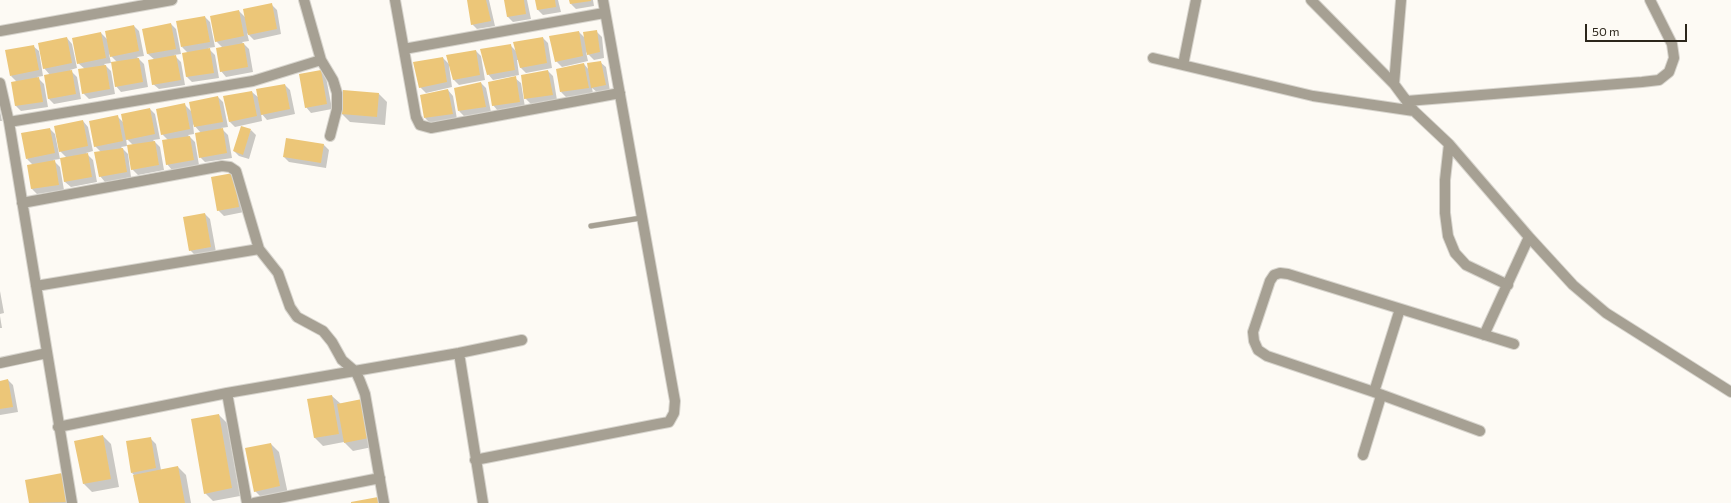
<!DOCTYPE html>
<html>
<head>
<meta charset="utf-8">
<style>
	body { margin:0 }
	#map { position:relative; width:1731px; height:503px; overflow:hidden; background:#fdfaf4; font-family:Commissioner,sans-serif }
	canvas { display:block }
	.scale { position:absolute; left:1585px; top:24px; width:102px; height:18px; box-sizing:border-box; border:2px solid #2c261b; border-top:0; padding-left:5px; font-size:12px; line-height:14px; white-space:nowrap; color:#2c261b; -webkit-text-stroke:3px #fdfaf4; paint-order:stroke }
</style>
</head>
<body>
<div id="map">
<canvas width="1731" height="503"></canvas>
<div class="scale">50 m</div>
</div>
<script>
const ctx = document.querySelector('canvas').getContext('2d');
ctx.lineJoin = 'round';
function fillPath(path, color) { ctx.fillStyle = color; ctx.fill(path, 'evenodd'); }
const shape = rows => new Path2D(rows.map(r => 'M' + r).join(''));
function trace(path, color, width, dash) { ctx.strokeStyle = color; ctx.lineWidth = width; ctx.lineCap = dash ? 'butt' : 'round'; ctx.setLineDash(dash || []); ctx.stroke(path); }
fillPath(shape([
	[468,0,489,0,495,26,477,29,472,24],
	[505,0,527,0,531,19,513,22,508,17],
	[536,0,558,0,561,12,543,15,538,10],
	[570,0,593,0,594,6,576,9,571,4],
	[271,4,277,10,281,34,254,40,247,33,249,41,242,42,249,49,253,72,226,77,221,71,222,47,216,41,239,11,246,18],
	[205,17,210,22,215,47,208,48,215,55,219,78,192,82,187,77,183,54,188,53,182,47],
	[171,24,176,29,181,54,174,55,181,62,185,85,159,89,153,84,155,60,148,54,144,29],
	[134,26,139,31,144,56,137,57,144,64,148,87,121,92,116,86,117,62,109,54,111,63,104,64,111,71,115,94,89,99,83,93,85,69,78,63,101,33,108,40],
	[596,31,602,37,604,58,594,60,586,52,588,61,562,67,556,61,579,32,585,38],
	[67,38,72,44,77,68,70,70,77,77,81,99,54,104,49,99,50,75,44,68],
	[543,38,548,43,552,68,526,73,520,67,519,60,517,60,519,75,493,80,488,74,510,45,516,51],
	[33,46,39,51,43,76,37,77,44,84,48,107,21,111,16,106,17,82,11,76],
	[476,51,481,56,485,80,459,85,454,80,450,66,449,66,452,87,426,93,420,87,443,58,450,65],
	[600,62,606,67,610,91,598,93,592,88,593,93,566,97,561,92,584,64,589,70],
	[321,71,326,77,332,109,311,113,306,107],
	[548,71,553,76,557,100,531,104,525,98],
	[515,78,521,83,525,107,498,111,493,105],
	[481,83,486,88,491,112,464,116,459,111],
	[285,85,290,90,295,114,267,120,261,113,262,121,235,127,229,121,225,97,252,92,259,98],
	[448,90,453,96,457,119,430,123,425,118],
	[379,94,387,102,385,125,350,122,342,114],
	[218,97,223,102,228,127,221,128,228,135,232,158,205,162,200,157,201,133,193,124,194,134,188,135,195,142,199,165,172,170,167,164,168,140,162,134,184,104,192,112],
	[150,109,155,114,160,139,153,140,160,147,164,170,138,175,132,169,133,145,126,138,127,146,121,147,128,154,131,177,105,182,100,176,101,152,95,146,117,116,124,123],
	[0,111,2,121,0,121],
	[83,121,88,127,93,151,86,153,93,160,97,182,71,187,65,182,61,159,67,158,60,151],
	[50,129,55,134,60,159,53,160,60,167,64,190,37,194,32,189,28,166,33,165,27,159],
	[251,130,256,135,249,159,239,156,234,151],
	[324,145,329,150,326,168,289,162,284,157],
	[233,174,244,212,224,216,218,210],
	[205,214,210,219,216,252,196,256,190,250],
	[0,291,4,313,0,314],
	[0,316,2,328,0,328],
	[8,380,13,385,18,412,0,415,0,382],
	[332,396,341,404,377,446,353,451,344,442,323,446,315,438,309,400],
	[219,415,227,423,240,496,213,501,205,493],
	[103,436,111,444,119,487,92,492,84,484],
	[150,438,156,444,161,470,178,467,186,475,191,503,140,503,134,475,132,473],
	[271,444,279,452,288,494,263,499,255,491],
	[26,481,73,503,30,503]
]), '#0003');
fillPath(shape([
	[467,0,486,0,491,21,471,25],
	[504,0,524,0,526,14,507,17],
	[535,0,555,0,556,7,537,10],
	[569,0,591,0,591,1,570,4],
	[272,3,277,29,248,35,243,9],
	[239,10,244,36,215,42,210,16],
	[205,16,210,42,181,47,176,21],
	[171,23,176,49,147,54,142,29],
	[134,25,139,51,110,57,105,31],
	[597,30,600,52,587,55,583,32],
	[579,31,583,56,555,62,549,36],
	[101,32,106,58,77,64,72,38],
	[67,37,72,63,43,69,38,43],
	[543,37,547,63,520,68,513,42],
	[244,43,248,67,220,72,216,48],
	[511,44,515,70,487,75,480,49],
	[34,45,39,70,10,76,5,50],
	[210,48,214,73,186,77,182,53],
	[476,50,480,75,453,80,446,55],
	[176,55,181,80,152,85,148,60],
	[443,57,447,82,419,88,413,62],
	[139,58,143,82,115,87,111,62],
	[601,61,606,85,591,88,587,63],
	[584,63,589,88,560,92,556,69],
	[106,65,110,89,82,94,78,69],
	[72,70,76,94,48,99,44,75],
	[321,70,327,104,305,108,299,74],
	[548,70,553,95,524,99,521,75],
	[516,76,520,102,492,106,488,82],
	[39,77,43,102,15,106,11,82],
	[481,82,486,107,458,111,454,88],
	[285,84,290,109,261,115,256,89],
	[448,89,453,114,424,118,420,95],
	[343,90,379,93,377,117,341,114],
	[252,91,257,116,229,122,223,96],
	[218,96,223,122,194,127,189,102],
	[185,103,190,129,161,135,156,109],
	[150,108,155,134,126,140,121,114],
	[118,115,123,141,94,147,89,121],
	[83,120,88,146,59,152,54,126],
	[241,126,251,129,243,155,233,151],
	[50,128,55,153,26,159,21,133],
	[223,128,227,153,199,158,195,133],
	[190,136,194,160,166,165,162,140],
	[286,138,324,144,321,163,283,157],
	[155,141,159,165,131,170,127,145],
	[123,148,127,172,99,177,94,152],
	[88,153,92,177,64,182,60,158],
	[55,160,59,185,31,189,27,165],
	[233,173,239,207,217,211,211,177],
	[205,213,211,247,189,251,183,217],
	[8,379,13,407,0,409,0,381],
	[332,395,339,434,314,438,307,399],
	[362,399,369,438,344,443,337,404],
	[219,414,232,488,204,494,191,419],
	[103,435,111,479,83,484,74,441],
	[151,437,156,468,131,473,126,441],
	[271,443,280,486,254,492,245,448],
	[178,466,185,503,139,503,133,475],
	[62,473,67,502,29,503,25,480],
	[378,497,379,503,351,503,351,502]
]), '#ecc678');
const lane = shape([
	[591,226,641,218]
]);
const street = shape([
	[304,0,321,60,333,80,337,93,337,109,330,136],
	[395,0,416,117,420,125,431,128,620,93],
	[1311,0,1394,84,1414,111,1449,144,1529,237,1573,285,1606,313,1731,392],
	[0,31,172,0],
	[404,49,604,13],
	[1153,58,1313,96,1414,111],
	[1183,65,1196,0],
	[0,83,9,122,72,503],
	[1394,84,1401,0],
	[1407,101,1642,82,1659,80,1669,72,1674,58,1672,44,1650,0],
	[9,122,253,81,321,60],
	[1449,144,1445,180,1445,213,1448,236,1455,253,1466,265,1508,285],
	[22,203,222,166,230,167,236,171,259,249,278,273,290,307,297,317,323,331,332,342,342,360,356,372,360,381,365,394,384,503],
	[36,286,259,249],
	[1484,335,1529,237],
	[459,353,483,503],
	[0,363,47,353],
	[1374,392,1400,309],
	[227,393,459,353,522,340],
	[58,427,227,393,247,503],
	[1480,431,1374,392,1267,356,1258,350,1254,341,1253,332,1270,281,1274,275,1280,273,1288,274,1514,344],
	[1363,455,1381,396],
	[475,460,658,424,669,422,674,413,675,401,603,0],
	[254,503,380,478]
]);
trace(lane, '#d7d4cd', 6);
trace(street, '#d7d4cd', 12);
trace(lane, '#a6a093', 5);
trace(street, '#a6a093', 10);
</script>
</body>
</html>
